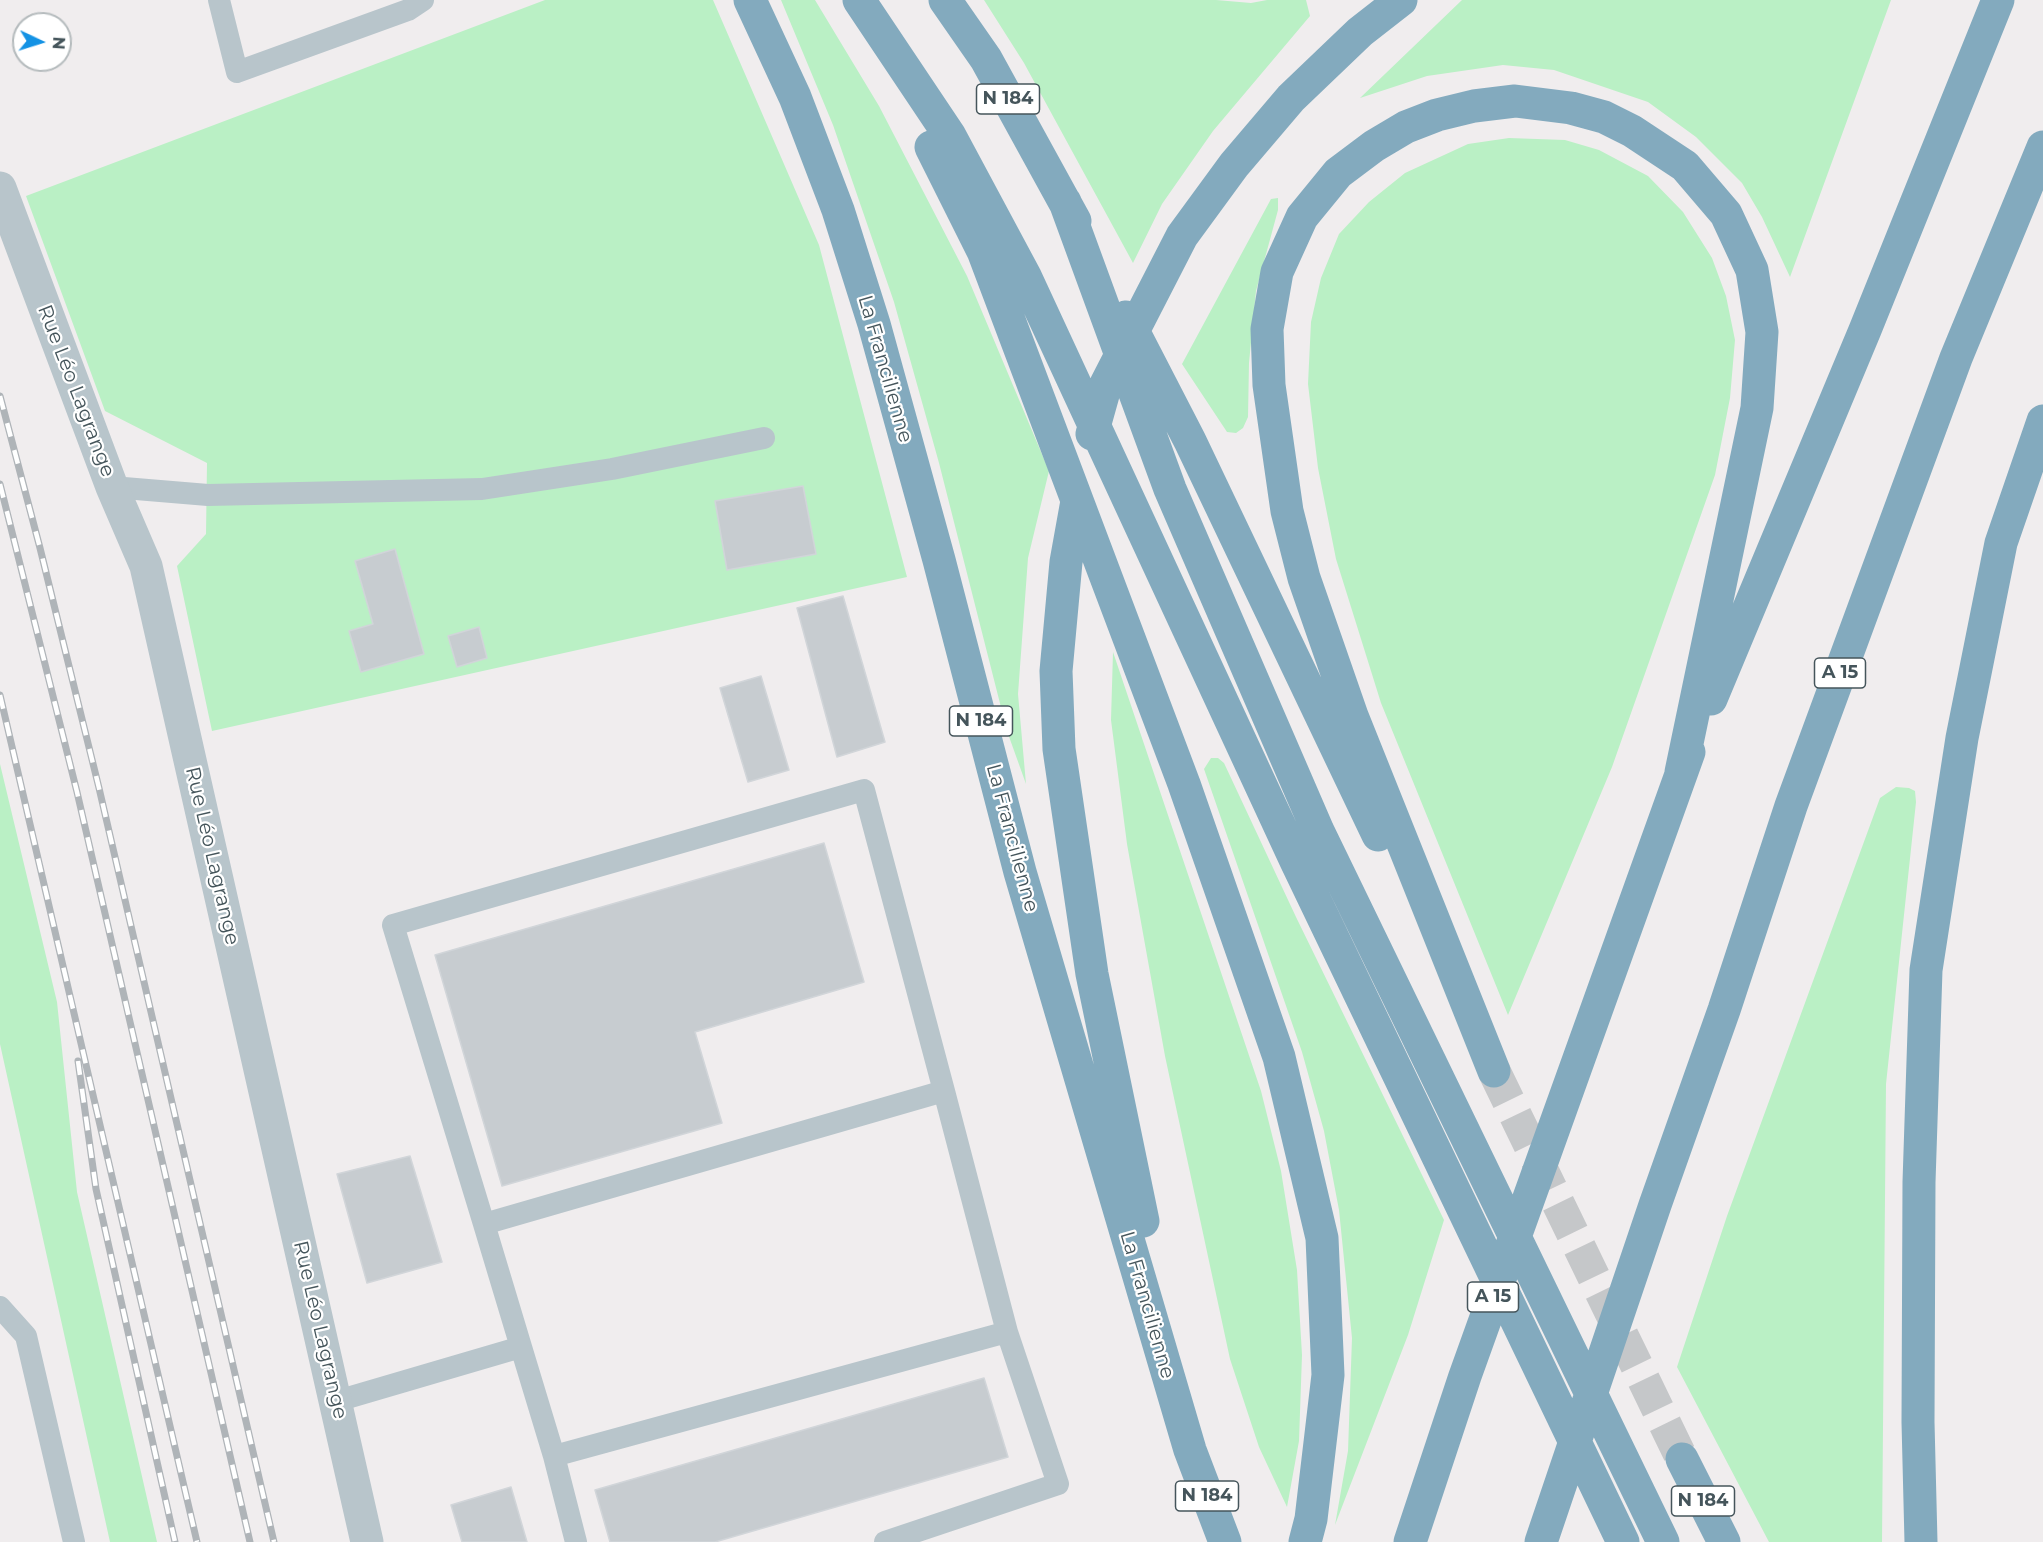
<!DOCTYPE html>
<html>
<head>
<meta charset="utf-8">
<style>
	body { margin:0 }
	#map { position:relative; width:2043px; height:1542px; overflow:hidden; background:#f0edee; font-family:Montserrat,sans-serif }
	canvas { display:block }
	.north { position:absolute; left:12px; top:12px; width:60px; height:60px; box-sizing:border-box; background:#fff; border:2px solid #b5bbbd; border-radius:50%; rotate:94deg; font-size:16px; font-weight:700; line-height:24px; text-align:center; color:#45555b }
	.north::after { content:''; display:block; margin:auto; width:21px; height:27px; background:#1492e4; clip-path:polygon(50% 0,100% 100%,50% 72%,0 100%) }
</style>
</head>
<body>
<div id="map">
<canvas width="2043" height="1542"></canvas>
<div class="north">N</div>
</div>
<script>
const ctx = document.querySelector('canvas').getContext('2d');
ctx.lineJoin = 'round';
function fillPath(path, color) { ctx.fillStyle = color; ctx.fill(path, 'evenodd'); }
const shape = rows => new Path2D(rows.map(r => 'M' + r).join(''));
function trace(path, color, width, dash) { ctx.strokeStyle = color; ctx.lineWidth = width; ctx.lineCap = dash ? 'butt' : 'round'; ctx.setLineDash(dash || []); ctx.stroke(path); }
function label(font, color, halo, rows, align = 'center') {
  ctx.font = font + ' Montserrat,sans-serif'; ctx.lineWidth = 4.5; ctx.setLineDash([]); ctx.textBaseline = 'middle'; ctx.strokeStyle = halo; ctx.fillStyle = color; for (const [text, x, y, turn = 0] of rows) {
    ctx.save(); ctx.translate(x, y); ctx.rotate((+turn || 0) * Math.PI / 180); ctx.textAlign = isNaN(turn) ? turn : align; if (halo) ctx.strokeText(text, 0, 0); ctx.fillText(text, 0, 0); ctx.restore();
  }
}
fillPath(shape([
	[545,0,713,0,819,245,907,577,212,731,177,566,206,534,207,463,105,411,26,196],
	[781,0,815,0,879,106,967,276,1049,471,1028,558,1018,694,1026,784,1007,731,939,463,894,302,833,125],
	[984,0,1216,0,1251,3,1267,0,1306,0,1310,16,1213,131,1162,204,1133,263,1024,63],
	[1462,0,1891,0,1790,277,1762,217,1742,183,1696,137,1648,102,1554,70,1503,65,1427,76,1360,98],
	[1509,138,1565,140,1599,150,1648,176,1683,212,1712,258,1726,296,1735,340,1730,398,1715,475,1612,767,1508,1015,1381,703,1336,559,1318,468,1308,384,1311,322,1321,278,1339,234,1369,202,1405,173,1468,144],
	[1278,198,1278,210,1256,291,1249,363,1248,417,1243,428,1236,433,1227,432,1182,364,1271,199],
	[1113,652,1261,1091,1281,1171,1297,1270,1302,1355,1299,1441,1287,1507,1259,1447,1230,1359,1165,1056,1127,844,1111,720],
	[1211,758,1218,758,1224,763,1296,917,1444,1220,1408,1335,1335,1525,1348,1451,1352,1338,1339,1210,1324,1131,1302,1052,1204,769],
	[0,764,57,1002,77,1192,157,1542,110,1542,0,1044],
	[1896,787,1909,788,1915,791,1916,802,1886,1084,1882,1542,1769,1542,1677,1367,1727,1216,1880,798]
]), '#baf0c5');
const building = shape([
	[803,486,816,554,727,570,715,501,803,486],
	[395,549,424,654,361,672,349,631,373,624,355,561,395,549],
	[843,596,885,742,837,757,797,608,843,596],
	[479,627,487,658,457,667,448,636,479,627],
	[761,676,789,770,748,782,720,688,761,676],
	[824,843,864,982,695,1032,722,1123,502,1186,435,955,824,843],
	[410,1156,442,1262,367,1283,337,1174,410,1156],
	[984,1378,1008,1457,715,1542,610,1542,595,1490,984,1378],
	[511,1487,527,1542,462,1542,451,1505,511,1487]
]);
fillPath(building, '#c7ccd0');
trace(building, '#d1d5d9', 1.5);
trace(shape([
	[1494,1071,1682,1459]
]), '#c5c7c9', 33, [33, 16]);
trace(shape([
	[219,0,237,72,408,10,423,0],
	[112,487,208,495,482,489,612,469,764,438],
	[484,1224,393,925,864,790,944,1091],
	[0,1307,26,1336,74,1542],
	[337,1401,521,1347,554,1456,1007,1332,944,1091,484,1224,521,1347],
	[554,1456,576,1542],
	[885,1542,1058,1484,1007,1332]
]), '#b8c5cb', 22);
trace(shape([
	[0,188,112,487,146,566,367,1542]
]), '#b8c5cb', 33);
trace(shape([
	[750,0,795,97,838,210,874,324,939,560,1020,872,1190,1450,1225,1542],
	[859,0,950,136,1025,276,1296,861,1623,1542],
	[945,0,986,59,1075,221],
	[931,147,983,251,1184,784,1279,1057,1322,1238,1328,1375,1311,1519,1305,1542],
	[1065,202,1170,489,1318,831,1663,1542],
	[1126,317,1190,441,1378,835],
	[1092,434,1106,384,1182,236,1234,165,1291,98,1360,32,1401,0],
	[1077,501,1066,562,1056,671,1059,749,1092,974,1143,1221],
	[1711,699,1865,330,1998,0],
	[1494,1071,1352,716,1304,578,1287,511,1269,385,1267,329,1277,272,1302,217,1338,173,1374,146,1406,127,1437,115,1474,106,1515,101,1571,108,1604,117,1632,131,1685,166,1726,214,1752,270,1762,332,1757,408,1681,772],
	[1682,1459,1724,1542],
	[1410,1542,1465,1376,1689,752],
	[1541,1542,1655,1205,1724,1010,1791,806,1956,358,2043,147],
	[1921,1542,1918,1422,1919,1182,1926,970,1962,738,2001,543,2043,421]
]), '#83aabe', 33);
const rail = shape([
	[0,396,40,548,99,788,274,1542],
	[0,484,77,792,250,1542],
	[0,695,197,1542],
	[78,1061,96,1189,175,1542]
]);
trace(rail, '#afb4b8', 7);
trace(rail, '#fff', 4.5, [14]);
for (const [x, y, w] of [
	[1008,99,63],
	[1840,673,51],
	[981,721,63],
	[1493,1297,51],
	[1207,1496,63],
	[1703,1501,63]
]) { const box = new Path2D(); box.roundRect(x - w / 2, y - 15, w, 30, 4.5); ctx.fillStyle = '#fff'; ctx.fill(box); trace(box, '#45555b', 1.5); }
label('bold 18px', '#45555b', null, [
	["N 184",1008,99],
	["A 15",1840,673],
	["N 184",981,721],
	["A 15",1493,1297],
	["N 184",1207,1496],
	["N 184",1703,1501]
]);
label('20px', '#45555b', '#fff', [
	["La Francilienne",885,369,74],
	["Rue Léo Lagrange",76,391,69],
	["La Francilienne",1012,838,75],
	["Rue Léo Lagrange",212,856,77],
	["La Francilienne",1147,1305,74],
	["Rue Léo Lagrange",320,1330,77]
]);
</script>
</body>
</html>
